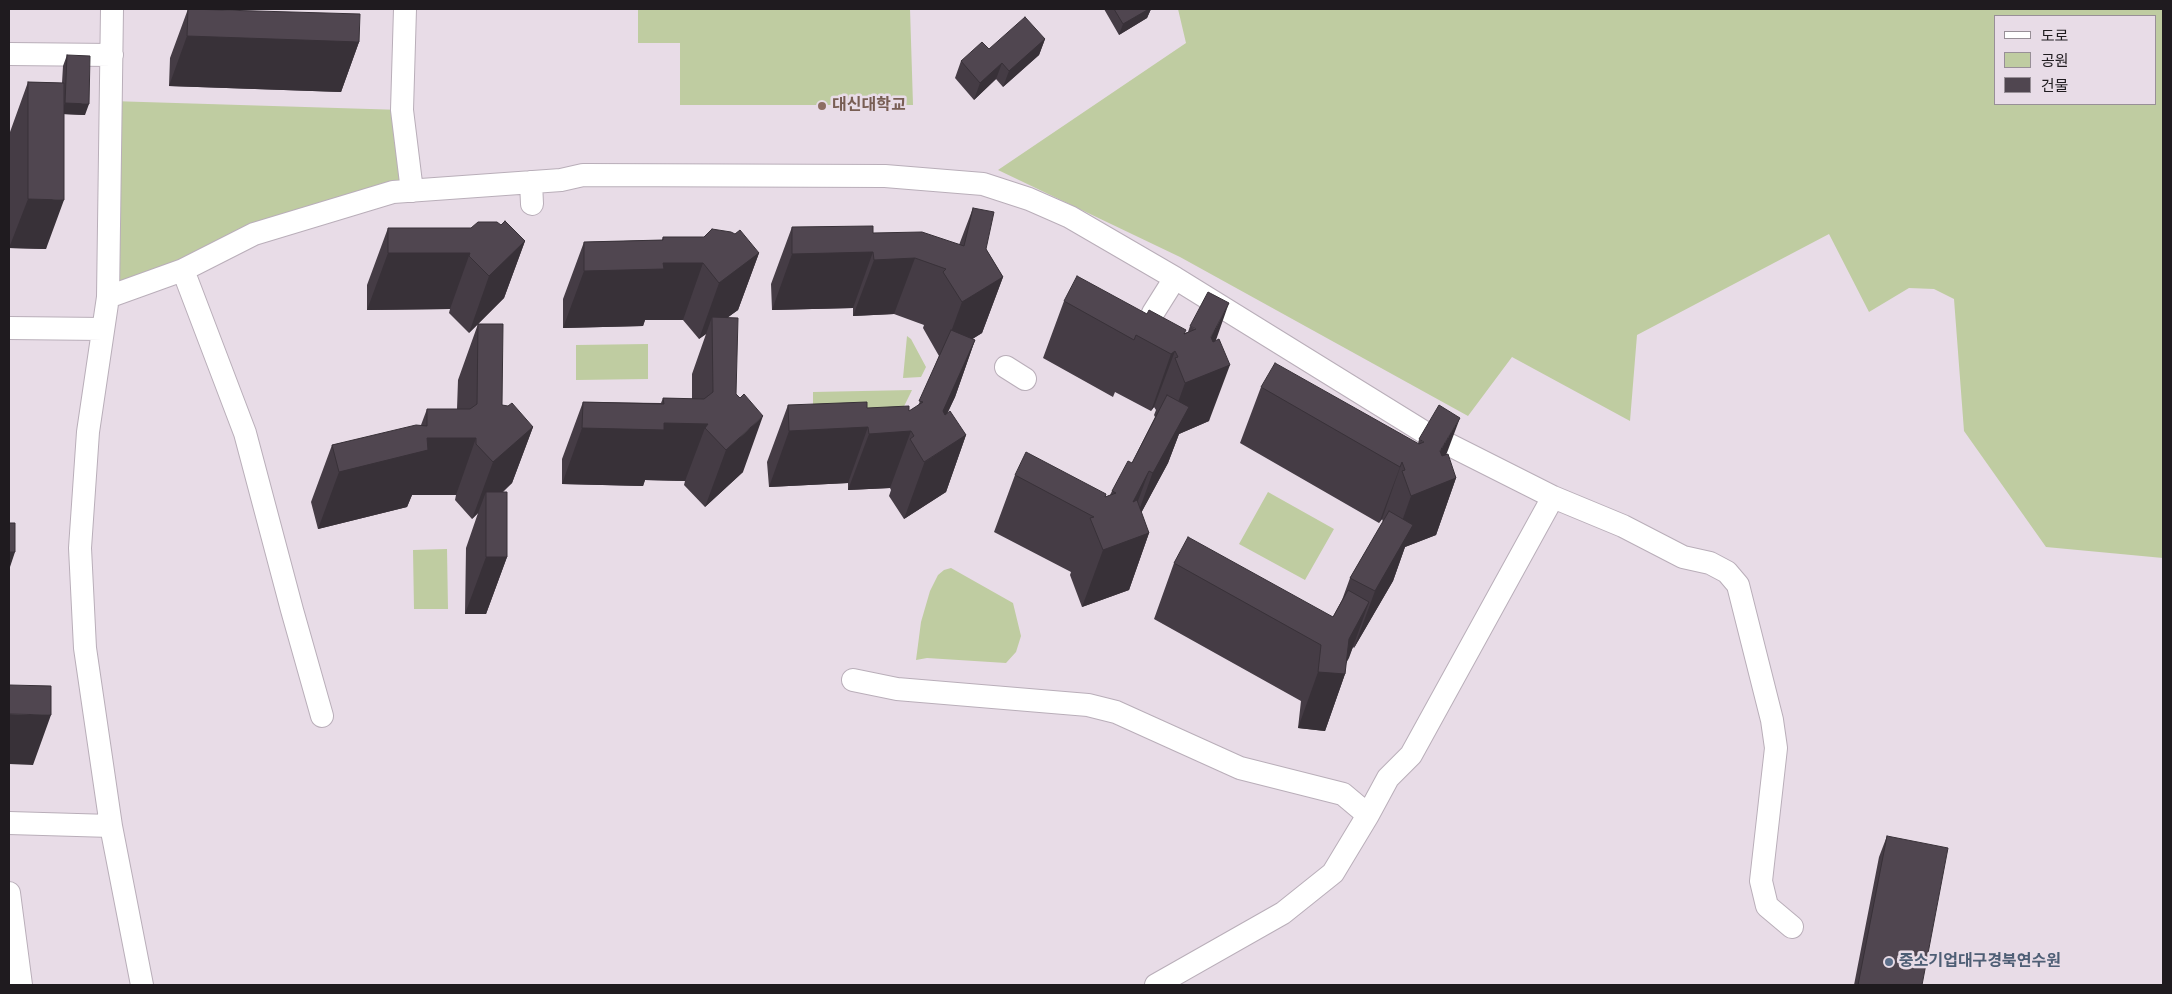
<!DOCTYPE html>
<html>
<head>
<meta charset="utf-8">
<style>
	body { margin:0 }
	#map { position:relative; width:2172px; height:994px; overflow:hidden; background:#e8dce7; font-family:"Space Grotesk","Noto Sans KR",sans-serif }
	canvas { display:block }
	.frame { position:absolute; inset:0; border:10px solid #1f1b1f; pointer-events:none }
	.legend { position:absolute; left:1994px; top:15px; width:162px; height:90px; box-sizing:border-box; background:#e8dce7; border:1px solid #988f97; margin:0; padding:6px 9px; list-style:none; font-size:15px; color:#1f1b1f }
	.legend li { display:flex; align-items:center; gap:10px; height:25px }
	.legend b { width:25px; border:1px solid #988f97 }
</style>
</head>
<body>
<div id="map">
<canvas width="2172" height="994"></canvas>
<div class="frame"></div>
<ul class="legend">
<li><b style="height:6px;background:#fff"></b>도로</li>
<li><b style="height:14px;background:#bfcca1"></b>공원</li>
<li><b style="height:14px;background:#504650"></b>건물</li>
</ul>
</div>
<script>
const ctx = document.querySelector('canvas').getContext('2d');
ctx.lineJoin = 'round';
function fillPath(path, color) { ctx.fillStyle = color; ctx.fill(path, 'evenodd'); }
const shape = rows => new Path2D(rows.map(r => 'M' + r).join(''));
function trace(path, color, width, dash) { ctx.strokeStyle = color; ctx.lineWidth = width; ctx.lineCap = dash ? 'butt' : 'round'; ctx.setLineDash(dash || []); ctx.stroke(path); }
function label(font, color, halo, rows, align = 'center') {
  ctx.font = font + ' "Space Grotesk","Noto Sans KR",sans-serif'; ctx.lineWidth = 5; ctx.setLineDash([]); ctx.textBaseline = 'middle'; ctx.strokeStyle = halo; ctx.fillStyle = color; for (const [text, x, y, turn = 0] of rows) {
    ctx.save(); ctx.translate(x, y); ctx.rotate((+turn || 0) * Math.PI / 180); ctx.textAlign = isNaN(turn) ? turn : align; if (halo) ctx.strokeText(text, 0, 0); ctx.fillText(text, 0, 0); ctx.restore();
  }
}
fillPath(shape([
	[638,9,910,9,913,105,680,105,680,43,638,43],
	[1178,9,2163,9,2163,558,2046,547,1964,431,1954,299,1934,289,1909,288,1869,312,1829,234,1637,335,1630,421,1512,357,1468,416,1180,257,998,170,1186,43],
	[1996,16,2156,16,2156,104,1996,104],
	[111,101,402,110,412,191,254,234,108,297],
	[907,336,911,339,926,367,921,377,903,378],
	[648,344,648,379,576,380,576,345],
	[912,390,889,437,813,441,813,392],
	[1268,492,1334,529,1305,580,1239,544],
	[447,549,448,609,414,609,413,550],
	[951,568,1013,603,1021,636,1016,652,1006,663,927,658,916,660,921,622,930,591,938,575,944,570]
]), '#bfcca1');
const minor = shape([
	[112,9,108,297,88,432,80,548,85,648,111,826,142,985],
	[405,9,402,110,412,191],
	[9,54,112,55],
	[531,182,532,204],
	[183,270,245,433,292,610,322,716],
	[108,297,183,270,254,234,393,192,561,180,583,175,885,176,983,184,1029,199,1070,217,1175,278,1424,432,1553,497,1623,526,1683,557,1710,563,1727,572,1738,585,1772,720,1776,748,1761,881,1767,906,1792,927],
	[1153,313,1175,278],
	[9,328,103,329],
	[1006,367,1025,379],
	[853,680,897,689,1088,705,1116,712,1240,768,1343,794,1368,815,1388,778,1411,755,1553,497],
	[9,823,111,826],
	[9,893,21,985],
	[1156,985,1283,913,1333,873,1368,815]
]);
trace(minor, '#b9aeb9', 24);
trace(minor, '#fff', 22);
fillPath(shape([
	[188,9,359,42,341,92,169,86,170,58],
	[1104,9,1151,9,1147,18,1119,35],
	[1045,39,1039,55,1003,87,996,79,974,100,955,78,961,61,989,49],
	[67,55,85,115,64,114,46,249,9,248,10,132,28,82,62,83,63,66],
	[973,208,986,249,1003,277,982,333,972,339,975,340,955,397,947,413,966,435,946,492,904,519,889,496,891,490,890,488,848,490,848,483,769,487,767,462,788,405,867,408,909,411,918,406,939,356,923,328,924,325,894,314,853,316,853,308,772,310,771,284,792,227,873,233,959,245],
	[501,225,525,241,504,298,469,333,449,313,450,309,367,310,367,285,388,228,471,228],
	[663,237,759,253,738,310,728,317,743,472,705,507,684,485,685,481,645,480,643,486,562,484,562,459,583,402,661,403,663,398,692,399,692,374,706,334,699,339,683,320,645,320,643,326,563,328,563,299,584,242,662,240],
	[1064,301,1147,314,1185,333,1188,332,1190,326,1216,341,1209,421,1179,434,1168,463,1141,513,1149,533,1129,590,1082,607,1070,575,1071,572,994,532,1015,475,1106,497,1110,495,1112,491,1132,463,1155,417,1154,415,1156,410,1154,407,1151,411,1115,392,1113,397,1043,358],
	[478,324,502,405,533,427,512,483,503,492,507,557,486,614,465,614,466,548,478,513,472,519,455,500,456,495,412,495,407,507,318,529,311,502,332,445,421,425,427,409,457,409,458,380],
	[1261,387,1418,444,1419,439,1446,455,1456,478,1436,535,1405,547,1393,581,1354,648,1353,647,1346,663,1345,674,1325,731,1298,728,1301,701,1154,619,1174,563,1333,617,1342,600,1350,578,1383,522,1382,519,1379,523,1240,443],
	[1887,836,1922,985,1854,985,1879,857]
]), '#453c45');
fillPath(shape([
	[1149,9,1151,9,1147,18,1119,35,1123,24],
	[187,36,359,42,341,92,169,86],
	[1045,39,1039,55,1003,87,1009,71],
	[1002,63,996,79,974,100,980,83],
	[65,103,89,104,85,115,61,114],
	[28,199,64,200,46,249,9,248],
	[525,241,504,298,469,333,489,276],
	[873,252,853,308,772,310,792,254],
	[388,253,470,253,450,309,367,310],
	[759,253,738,310,712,329,712,317,706,334,699,339,719,283],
	[915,258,894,314,853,316,874,260],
	[663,263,703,263,683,320,645,320,643,326,563,328,584,271],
	[1003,277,982,333,941,359,962,302],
	[1229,303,1209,360,1230,365,1209,421,1179,434,1168,463,1132,530,1185,383,1211,337],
	[975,340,955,397,925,462,966,435,946,492,904,519,943,411],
	[1175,351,1154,407,1151,411,1171,354],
	[763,416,743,472,705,507,726,450],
	[1460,418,1439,474,1456,478,1436,535,1405,547,1393,581,1354,648,1375,591,1391,552,1411,496,1440,451],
	[664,423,708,424,705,428,685,481,645,480,643,486,562,484,582,428],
	[533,427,512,483,486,506,486,492,478,513,472,519,493,462],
	[868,427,848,483,769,487,789,431],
	[911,431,890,488,848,490,869,434],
	[427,438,476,438,456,495,412,495,407,507,318,529,339,472],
	[1402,462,1382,519,1379,523,1400,467],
	[1149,471,1128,528,1149,533,1129,590,1082,607,1103,550,1133,502],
	[9,552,15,552,9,570],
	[486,557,507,557,486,614,465,614],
	[1369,602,1349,658,1340,674,1345,674,1325,731,1298,728,1318,672,1349,639],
	[9,714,51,715,33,765,9,764]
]), '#383138');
const building = shape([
	[188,9,360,14,359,42,187,36,188,9],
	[1114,9,1149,9,1123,24,1114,9],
	[1025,17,1045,39,1009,71,1002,63,980,83,961,61,982,42,989,49,1025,17],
	[67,55,90,56,89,104,65,103,67,55],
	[28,82,64,83,64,200,28,199,28,82],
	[973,208,994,212,986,249,1003,277,962,302,943,272,946,269,915,258,874,260,873,252,792,254,792,227,873,226,873,233,922,232,964,246,973,208],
	[505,221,525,241,489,276,469,256,470,253,388,253,388,228,471,228,478,222,497,222,501,225,505,221],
	[712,229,731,232,735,234,740,230,759,253,719,283,703,263,663,263,664,269,584,271,584,242,663,240,663,237,704,237,712,229],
	[1077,276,1147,314,1149,310,1186,330,1184,334,1196,329,1190,326,1208,292,1229,303,1211,337,1213,342,1219,339,1230,365,1185,383,1175,358,1178,357,1175,351,1171,354,1136,335,1134,340,1064,301,1077,276],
	[712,317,738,318,736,394,740,398,744,394,763,416,726,450,705,428,708,424,664,423,664,430,582,428,583,402,664,404,663,398,704,399,713,392,712,317],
	[478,324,503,324,502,405,508,406,512,403,533,427,493,462,476,444,476,438,427,438,428,450,339,472,332,445,416,425,427,426,427,409,470,409,477,404,478,324],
	[951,330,975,340,943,411,945,415,950,411,966,435,924,462,910,439,914,436,911,431,869,434,868,427,789,431,788,405,867,402,867,408,909,406,909,411,923,402,919,401,951,330],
	[1275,363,1419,444,1424,442,1419,439,1439,405,1460,418,1440,451,1442,456,1448,454,1456,478,1411,496,1402,471,1405,470,1402,462,1400,467,1261,387,1275,363],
	[1167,395,1189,407,1153,473,1149,471,1133,502,1137,500,1149,533,1103,550,1090,518,1094,517,1015,475,1026,452,1106,494,1105,497,1116,493,1112,491,1128,461,1132,463,1167,395],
	[486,492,507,492,507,557,486,557,486,492],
	[1389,511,1413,525,1375,591,1350,578,1389,511],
	[9,523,15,523,15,552,9,552,9,523],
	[1188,537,1333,617,1348,590,1369,602,1349,639,1345,674,1318,672,1321,645,1174,563,1188,537],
	[9,685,51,686,51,715,9,714,9,685],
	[1887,836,1948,848,1922,985,1858,985,1887,836]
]);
fillPath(building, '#504650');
trace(building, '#383138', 1);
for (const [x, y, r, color] of [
	[822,106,5,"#8d6e63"],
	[1889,962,5,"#5c6f8a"]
]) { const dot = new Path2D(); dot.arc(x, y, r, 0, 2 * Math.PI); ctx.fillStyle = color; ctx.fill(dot); trace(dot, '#e8dce7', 2); }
label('bold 16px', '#785e54', '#e8dce7', [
	["대신대학교",832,106]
], 'left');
label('bold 16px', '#4e5e75', '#e8dce7', [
	["중소기업대구경북연수원",1899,962]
], 'left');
</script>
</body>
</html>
